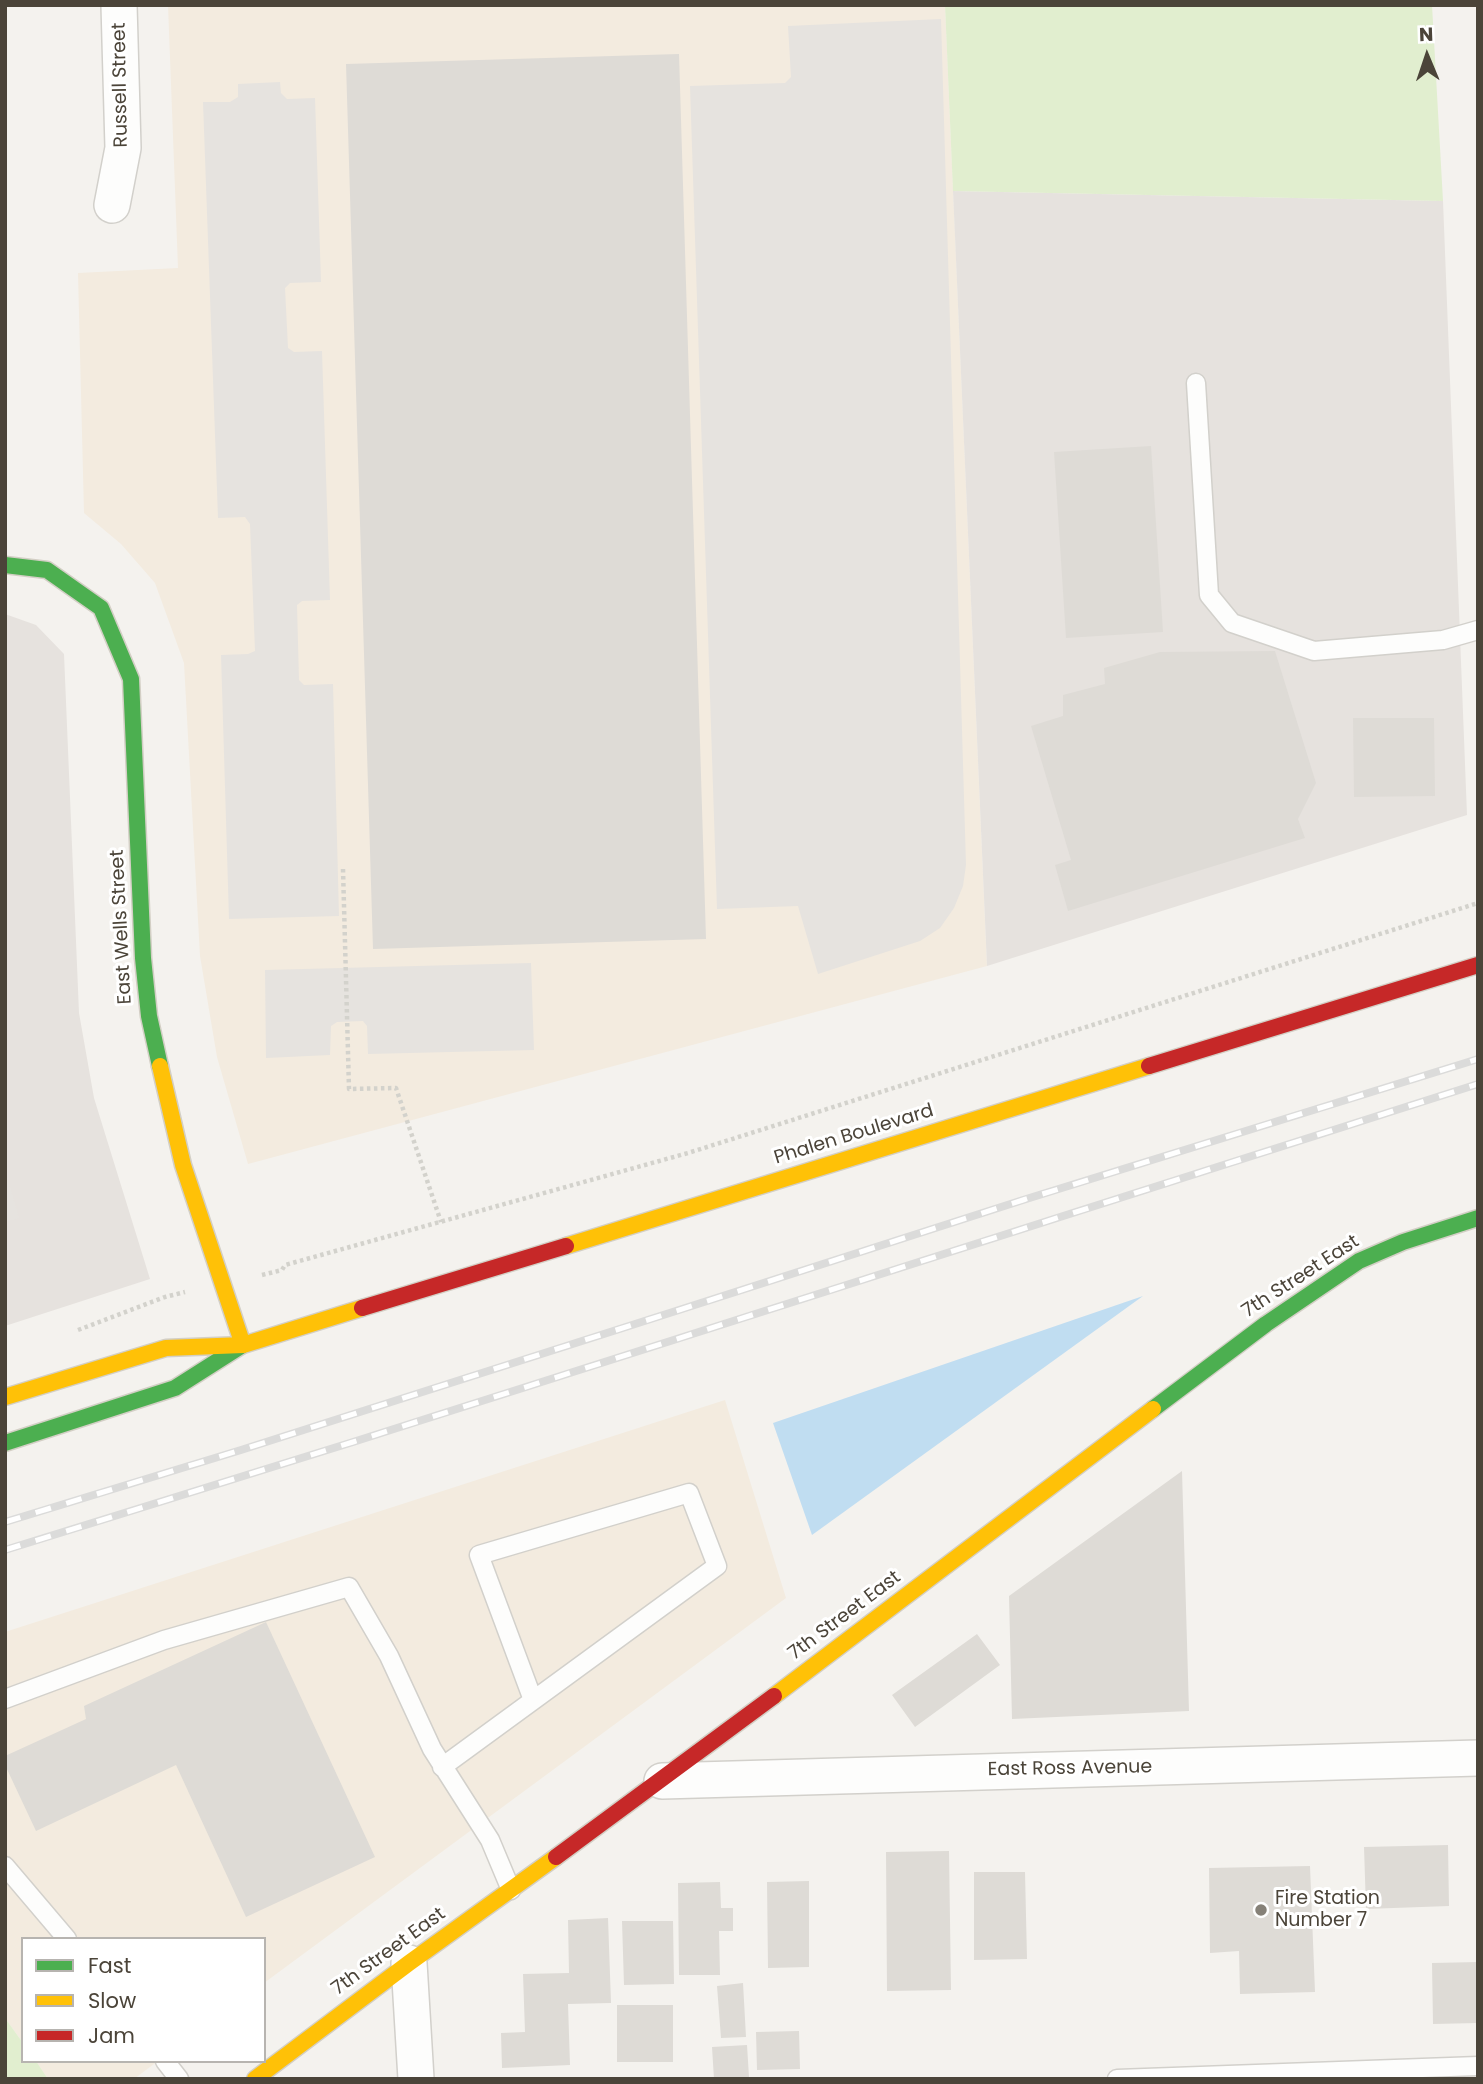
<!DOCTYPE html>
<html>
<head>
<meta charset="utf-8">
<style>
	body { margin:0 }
	#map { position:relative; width:1483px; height:2084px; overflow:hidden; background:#f4f2ee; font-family:Poppins,sans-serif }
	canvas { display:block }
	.frame { position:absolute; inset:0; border:7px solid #4b4439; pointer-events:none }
	.legend { position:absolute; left:21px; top:1937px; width:245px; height:126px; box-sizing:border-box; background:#fff; border:2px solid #b7b4b0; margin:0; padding:9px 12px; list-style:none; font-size:21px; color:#4b4439 }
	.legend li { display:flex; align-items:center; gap:14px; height:35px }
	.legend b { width:35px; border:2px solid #b7b4b0 }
	.north { position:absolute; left:1392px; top:21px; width:70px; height:70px; -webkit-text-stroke:5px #fff; paint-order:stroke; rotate:358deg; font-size:19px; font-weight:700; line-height:28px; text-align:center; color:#4b4439 }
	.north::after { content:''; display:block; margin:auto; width:24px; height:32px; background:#4b4439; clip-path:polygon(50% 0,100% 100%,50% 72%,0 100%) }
</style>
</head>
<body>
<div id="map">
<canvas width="1483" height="2084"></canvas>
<div class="frame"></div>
<ul class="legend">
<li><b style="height:9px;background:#4caf50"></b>Fast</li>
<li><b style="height:9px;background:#ffc107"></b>Slow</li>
<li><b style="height:9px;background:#c62828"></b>Jam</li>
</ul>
<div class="north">N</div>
</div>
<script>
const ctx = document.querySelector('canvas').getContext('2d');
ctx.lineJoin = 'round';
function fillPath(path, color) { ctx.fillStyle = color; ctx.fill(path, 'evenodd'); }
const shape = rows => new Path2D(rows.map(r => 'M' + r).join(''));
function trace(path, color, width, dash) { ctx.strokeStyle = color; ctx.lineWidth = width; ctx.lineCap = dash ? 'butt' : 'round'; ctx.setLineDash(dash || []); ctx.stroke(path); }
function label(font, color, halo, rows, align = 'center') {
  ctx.font = font + ' Poppins,sans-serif'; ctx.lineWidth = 6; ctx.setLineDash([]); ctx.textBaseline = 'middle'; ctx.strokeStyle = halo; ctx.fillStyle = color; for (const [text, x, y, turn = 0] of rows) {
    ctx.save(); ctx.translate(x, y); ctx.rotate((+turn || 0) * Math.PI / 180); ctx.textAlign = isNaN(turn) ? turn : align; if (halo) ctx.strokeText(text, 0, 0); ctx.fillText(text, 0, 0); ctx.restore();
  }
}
fillPath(shape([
	[168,5,945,5,987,966,248,1164,217,1057,200,956,184,663,155,583,121,544,84,513,78,273,178,268],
	[725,1400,786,1598,264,1983,264,1939,23,1939,23,2043,5,2018,5,1632],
	[36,2061,158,2061,134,2079,48,2079]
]), '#f3ebdf');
fillPath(shape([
	[953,191,1443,201,1467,815,987,966],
	[5,614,36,625,64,654,79,1013,94,1098,150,1279,5,1326]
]), '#e6e2de');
fillPath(shape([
	[945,5,1432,5,1443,201,953,191],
	[5,2018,23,2043,23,2061,36,2061,48,2079,5,2079]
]), '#e1eecf');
fillPath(shape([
	[941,19,966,865,963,886,954,908,940,928,920,941,818,974,798,906,717,909,690,86,785,83,791,77,788,26],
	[280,82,281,93,287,99,315,98,321,282,290,283,285,288,288,348,294,352,322,351,330,600,302,601,297,605,299,680,304,685,333,684,339,916,229,919,221,655,248,654,255,651,250,524,245,517,218,518,203,102,230,102,238,97,238,84],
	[531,963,534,1050,368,1054,367,1026,363,1021,337,1022,331,1026,330,1055,266,1058,265,970],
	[5,1169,19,1218,5,1222]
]), '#e6e3df');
fillPath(shape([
	[1143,1296,812,1535,773,1423]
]), '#c0ddf1');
fillPath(shape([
	[679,54,706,939,373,949,346,64],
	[1151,446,1163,632,1066,638,1054,452],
	[1275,651,1316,783,1298,819,1305,838,1068,911,1055,865,1071,860,1031,726,1063,716,1063,695,1105,684,1104,668,1160,652],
	[1353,718,1434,718,1435,796,1354,797],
	[1182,1471,1189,1711,1012,1719,1009,1596],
	[266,1622,375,1857,246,1917,176,1765,36,1831,5,1765,5,1756,86,1719,84,1706],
	[977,1634,1000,1665,915,1727,892,1695],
	[1448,1845,1449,1906,1366,1909,1364,1847],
	[949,1851,951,1990,887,1991,886,1852],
	[1310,1866,1315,1992,1240,1994,1239,1951,1210,1953,1209,1868],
	[974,1872,1025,1872,1027,1959,974,1960],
	[809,1881,809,1967,768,1968,767,1882],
	[720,1882,721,1908,733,1908,733,1931,719,1931,720,1975,679,1975,678,1883],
	[608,1918,611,2003,568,2004,570,2065,502,2068,501,2033,525,2032,523,1974,569,1973,568,1920],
	[622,1921,673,1921,674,1984,624,1985],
	[1478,1962,1478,2023,1433,2024,1432,1963],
	[743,1983,746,2037,721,2038,717,1986],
	[617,2005,673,2005,673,2062,617,2062],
	[799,2031,800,2069,757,2070,756,2032],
	[747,2045,749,2077,714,2079,712,2047]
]), '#dedbd6');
const lane = shape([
	[1196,383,1209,595,1232,623,1314,651,1443,640,1478,630],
	[5,1699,164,1640,349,1587,389,1656,432,1749,490,1840,511,1890],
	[442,1767,717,1566,689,1493,479,1555,533,1700],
	[5,1866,67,1939],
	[165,2061,179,2079],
	[1117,2079,1478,2066]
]);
const street = shape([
	[112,205,123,148,119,5],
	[662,1781,1478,1758],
	[409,1963,416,2079]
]);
const fast = shape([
	[5,565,47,570,101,608,131,679,143,958,149,1016,160,1066],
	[1153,1409,1266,1324,1359,1261,1403,1242,1478,1218],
	[5,1443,175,1388,241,1346]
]);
const slow = shape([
	[160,1066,183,1165,243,1345],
	[566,1246,1149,1066],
	[5,1397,166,1348,243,1345,362,1308],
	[774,1696,1153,1409],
	[255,2079,409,1963,556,1857]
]);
const jam = shape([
	[1149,1066,1478,965],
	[362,1308,566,1246],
	[556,1857,774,1696]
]);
trace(lane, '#d2d0cb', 21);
trace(street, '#d2d0cb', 38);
trace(fast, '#d3cfc5', 19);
trace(slow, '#d3cfc5', 19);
trace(jam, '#d3cfc5', 19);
trace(shape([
	[343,869,349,1089,396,1088,441,1222],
	[262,1275,282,1270,285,1265,688,1153,1478,903],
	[78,1330,165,1297,185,1292]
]), '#d3d2cc', 4.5, [3.5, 3.5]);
trace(lane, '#fdfdfc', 18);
trace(street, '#fdfdfc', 35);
trace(fast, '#4caf50', 16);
trace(slow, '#ffc107', 16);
trace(jam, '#c62828', 16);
const rail = shape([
	[5,1522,241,1450,1023,1200,1478,1059],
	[5,1550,353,1442,1478,1084]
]);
trace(rail, '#dbdbda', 8);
trace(rail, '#fff', 5, [16]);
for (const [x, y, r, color] of [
	[1261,1910,7,"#868178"]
]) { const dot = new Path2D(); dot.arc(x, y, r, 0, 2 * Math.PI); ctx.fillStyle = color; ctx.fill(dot); trace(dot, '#fff', 2.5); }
label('19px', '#4b4439', '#fff', [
	["Russell Street",121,85,-91],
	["East Wells Street",122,927,-93],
	["Phalen Boulevard",854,1135,-17],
	["7th Street East",1301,1277,-33],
	["7th Street East",845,1616,-37],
	["East Ross Avenue",1070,1769,-1],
	["7th Street East",389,1952,-36]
]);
label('19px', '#4b4439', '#fff', [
	["Fire Station",1275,1899],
	["Number 7",1275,1921]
], 'left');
</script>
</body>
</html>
